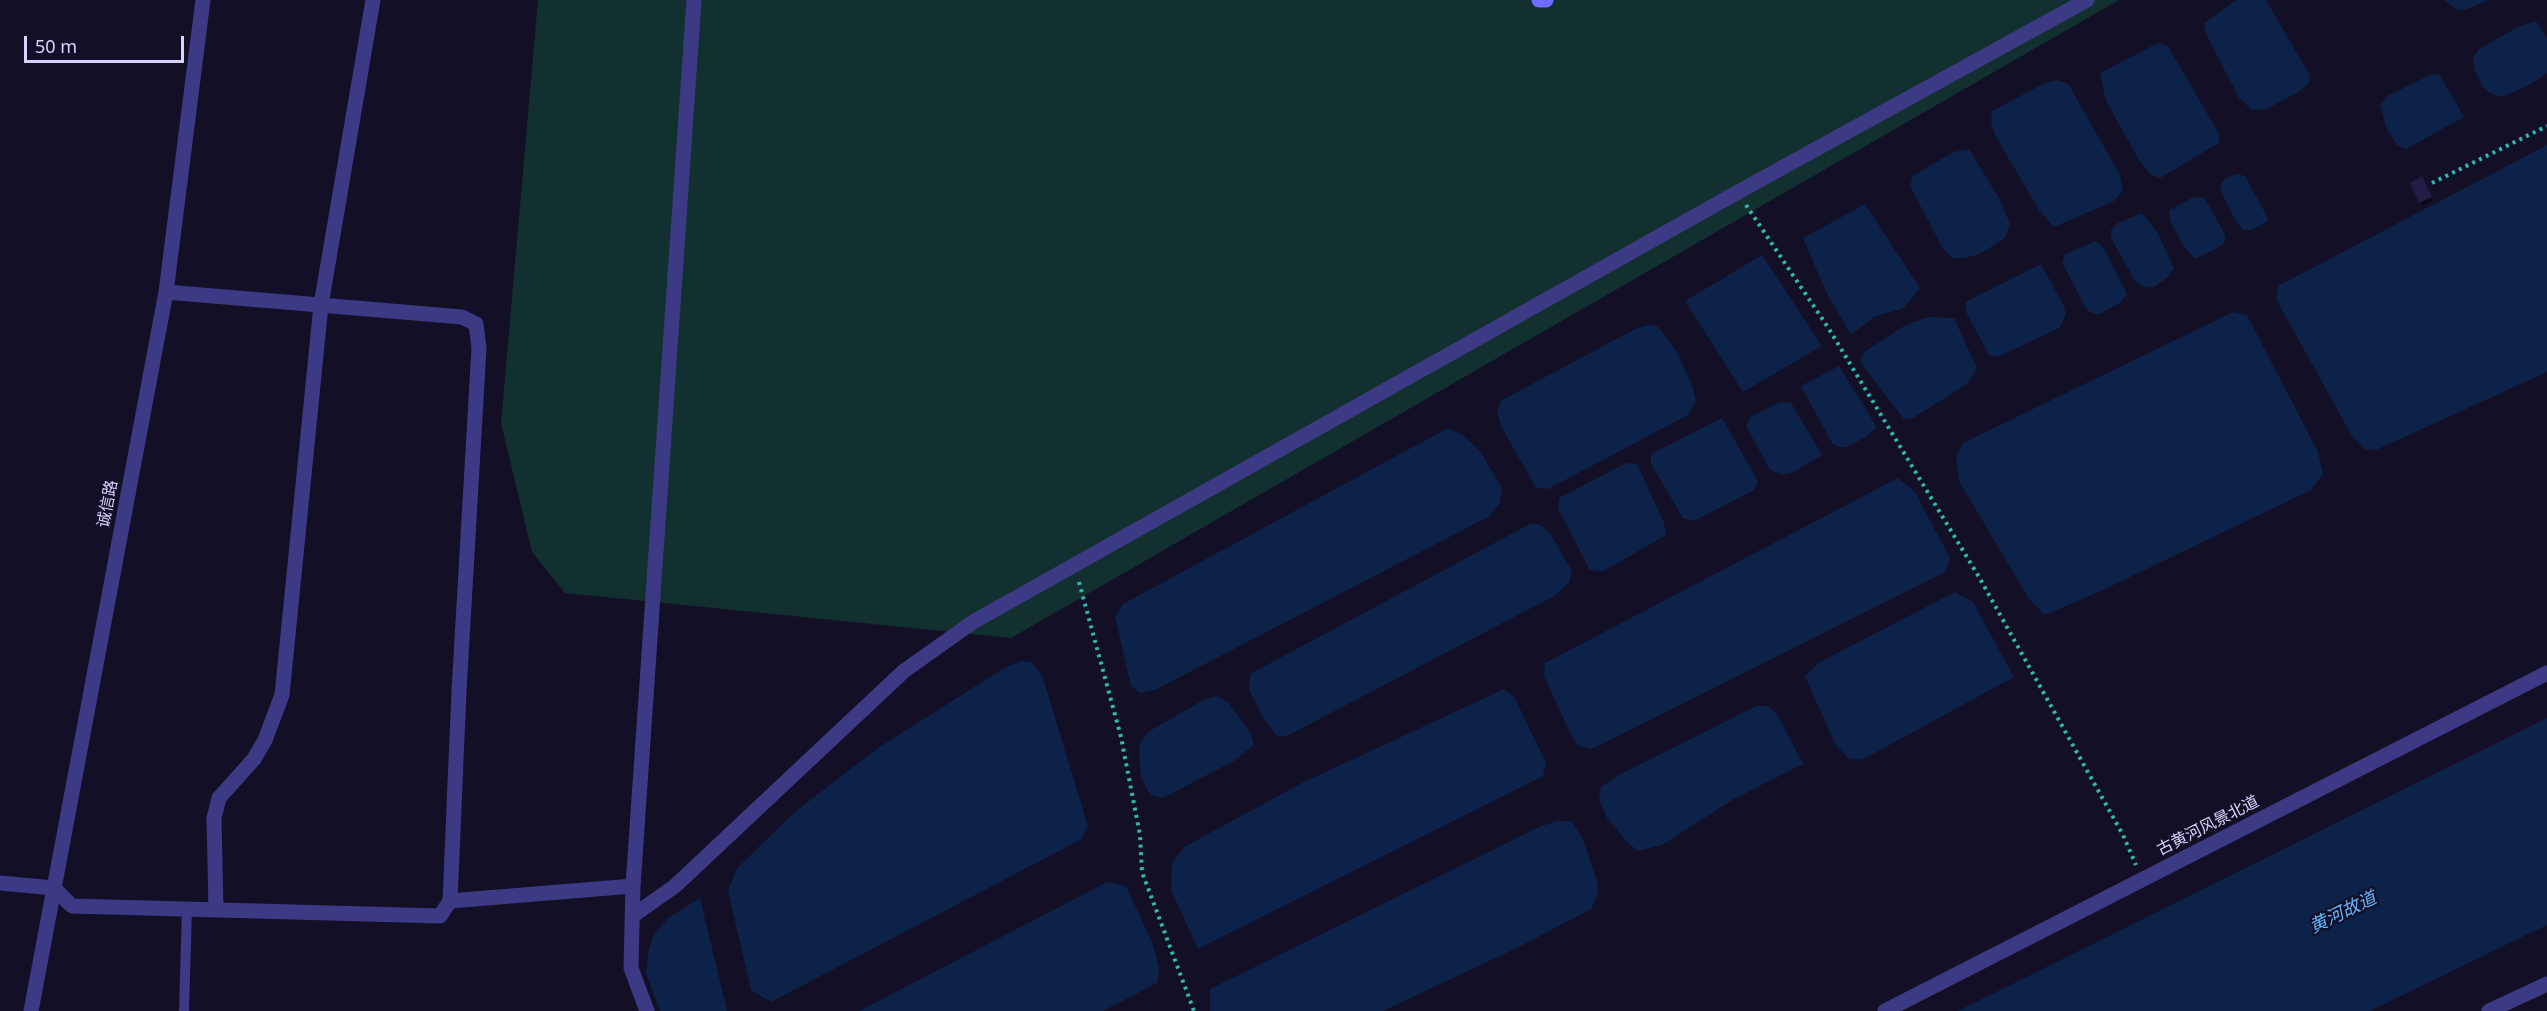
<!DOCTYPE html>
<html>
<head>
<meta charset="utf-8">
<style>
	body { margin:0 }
	#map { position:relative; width:2547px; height:1011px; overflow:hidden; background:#130f26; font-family:"Noto Sans",sans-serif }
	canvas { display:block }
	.scale { position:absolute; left:24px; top:36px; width:160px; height:27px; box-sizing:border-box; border:3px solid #d9d4ff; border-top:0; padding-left:8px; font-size:18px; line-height:21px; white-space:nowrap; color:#d9d4ff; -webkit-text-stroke:4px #130f26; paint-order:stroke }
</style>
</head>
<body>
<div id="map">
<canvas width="2547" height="1011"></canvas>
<div class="scale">50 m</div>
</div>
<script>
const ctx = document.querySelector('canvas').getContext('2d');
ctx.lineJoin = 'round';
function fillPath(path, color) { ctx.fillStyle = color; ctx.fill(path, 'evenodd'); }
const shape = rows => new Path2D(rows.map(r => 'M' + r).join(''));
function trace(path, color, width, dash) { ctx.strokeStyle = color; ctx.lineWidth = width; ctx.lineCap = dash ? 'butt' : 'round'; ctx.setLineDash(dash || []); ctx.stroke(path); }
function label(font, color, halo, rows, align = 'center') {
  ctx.font = font + ' "Noto Sans","Noto Sans SC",sans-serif'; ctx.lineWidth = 4.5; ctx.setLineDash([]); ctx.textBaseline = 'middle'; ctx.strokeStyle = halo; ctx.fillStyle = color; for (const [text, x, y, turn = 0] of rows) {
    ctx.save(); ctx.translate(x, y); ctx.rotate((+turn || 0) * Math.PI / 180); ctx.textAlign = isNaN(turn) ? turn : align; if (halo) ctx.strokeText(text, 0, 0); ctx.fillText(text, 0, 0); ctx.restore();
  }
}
fillPath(shape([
	[538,0,2119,0,1011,638,565,593,532,552,501,423]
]), '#12302f');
fillPath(shape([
	[2236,0,2266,0,2309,74,2310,82,2300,91,2267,109,2252,110,2239,98,2206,34,2204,23],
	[2444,0,2488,0,2468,9,2457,10],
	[2536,21,2547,38,2547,73,2529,85,2502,97,2490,93,2482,86,2475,70,2473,58,2479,49,2518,27],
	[2158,43,2168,46,2219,134,2219,143,2160,178,2150,174,2139,160,2106,101,2100,73],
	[2439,74,2464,117,2406,149,2397,145,2386,128,2380,104,2389,95,2430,75],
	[2058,80,2069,85,2120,175,2123,191,2114,201,2054,227,2039,210,1996,137,1991,123,1992,111,2045,83],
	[2547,145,2547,372,2376,450,2365,449,2352,436,2276,299,2278,286],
	[1969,149,2000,200,2010,224,2005,238,1980,254,1965,258,1952,258,1942,247,1910,186,1913,176,1953,152],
	[2237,174,2245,176,2269,220,2252,230,2243,230,2236,221,2222,194,2220,185,2226,178],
	[2194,197,2205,198,2226,237,2223,245,2195,259,2183,245,2170,221,2169,210],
	[1865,204,1920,288,1904,308,1874,317,1851,335,1826,292,1803,238],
	[2142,213,2157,232,2174,268,2167,278,2152,288,2143,287,2135,281,2111,238,2111,230,2118,223],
	[2096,241,2104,248,2127,294,2121,302,2100,314,2091,313,2085,307,2062,262,2065,254],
	[1762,255,1822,346,1743,392,1685,301],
	[2041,264,2064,306,2066,315,2059,328,1998,357,1989,355,1967,314,1965,302],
	[2233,312,2247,315,2318,452,2323,474,2311,490,2105,589,2045,615,2029,599,1959,481,1956,456,1963,443],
	[1928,317,1954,318,1977,368,1967,384,1913,418,1904,419,1860,362,1864,352,1904,326],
	[1648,325,1657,326,1676,350,1692,385,1696,401,1688,415,1548,489,1536,488,1501,426,1497,411,1502,400,1635,329],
	[1839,366,1877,427,1867,436,1847,447,1838,447,1832,443,1801,386],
	[1780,402,1791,403,1822,455,1792,473,1782,475,1770,470,1746,426,1750,417],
	[1722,418,1758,481,1754,490,1694,521,1683,518,1651,464,1651,454],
	[1448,428,1463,435,1480,451,1502,488,1500,503,1488,517,1155,690,1140,693,1131,686,1115,617,1123,604],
	[1626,463,1637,464,1664,523,1666,535,1604,571,1590,570,1558,509,1559,498],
	[1898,478,1915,492,1950,558,1945,572,1608,741,1591,749,1579,746,1570,733,1544,676,1545,663],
	[1530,524,1539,524,1550,533,1572,571,1569,582,1556,595,1287,736,1277,736,1262,716,1249,690,1250,674],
	[1955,592,1973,602,2014,677,1862,760,1848,758,1835,744,1805,676,1820,662],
	[1021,661,1031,662,1042,675,1088,826,1082,839,771,1002,751,990,728,891,737,868,796,811,878,748,1004,668],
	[1504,689,1515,698,1532,734,1546,763,1543,776,1198,949,1171,890,1172,863,1184,847,1304,782],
	[1217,696,1229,703,1251,734,1254,745,1234,761,1163,798,1150,795,1141,777,1139,755,1140,743,1148,732,1205,699],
	[1756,706,1768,706,1777,714,1803,764,1734,799,1662,845,1638,851,1626,841,1607,818,1599,799,1601,787,1617,776],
	[2547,718,2547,925,2522,937,2370,1011,1958,1011],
	[1557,821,1571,821,1583,839,1597,881,1598,895,1591,909,1521,946,1383,1011,1210,1011,1210,989,1539,827],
	[1107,882,1126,886,1152,942,1159,968,1158,982,1136,994,1103,1011,859,1011],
	[700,898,727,1011,660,1011,646,974,648,952,654,935,668,918]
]), '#0c2248');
fillPath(shape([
	[2422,178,2433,200,2422,205,2412,183]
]), '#0007');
fillPath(shape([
	[2422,176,2432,197,2419,203,2410,183]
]), '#241b47');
trace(shape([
	[2432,183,2547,126],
	[1746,205,1829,329,1979,577,2123,835,2136,865],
	[1079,582,1121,737,1140,835,1142,872,1194,1011]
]), '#2fb8b0', 4, [3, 4.5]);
trace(shape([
	[184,1011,187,908]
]), '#3d3a85', 10);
trace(shape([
	[166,292,462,317,476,324,479,348,459,691,450,901],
	[0,883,54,888,72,906,440,916,450,901,633,886,694,0],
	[633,886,631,968,647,1011],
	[216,909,214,818,219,798,254,759,265,740,282,695,321,305,373,0],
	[634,915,675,886,904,671,973,622,1738,192,2087,0],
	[31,1011,166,292,203,0],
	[1885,1011,2547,673],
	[2489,1011,2547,984]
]), '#3d3a85', 15);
trace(shape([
	[1539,0,1546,0]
]), '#6f6bff', 15);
label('16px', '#d9d4ff', '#130f26', [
	["诚信路",108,504,-79],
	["古黄河风景北道",2208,826,-27]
]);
label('italic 18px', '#62b6ff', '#130f26', [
	["黄河故道",2343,913,-26]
]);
</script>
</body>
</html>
